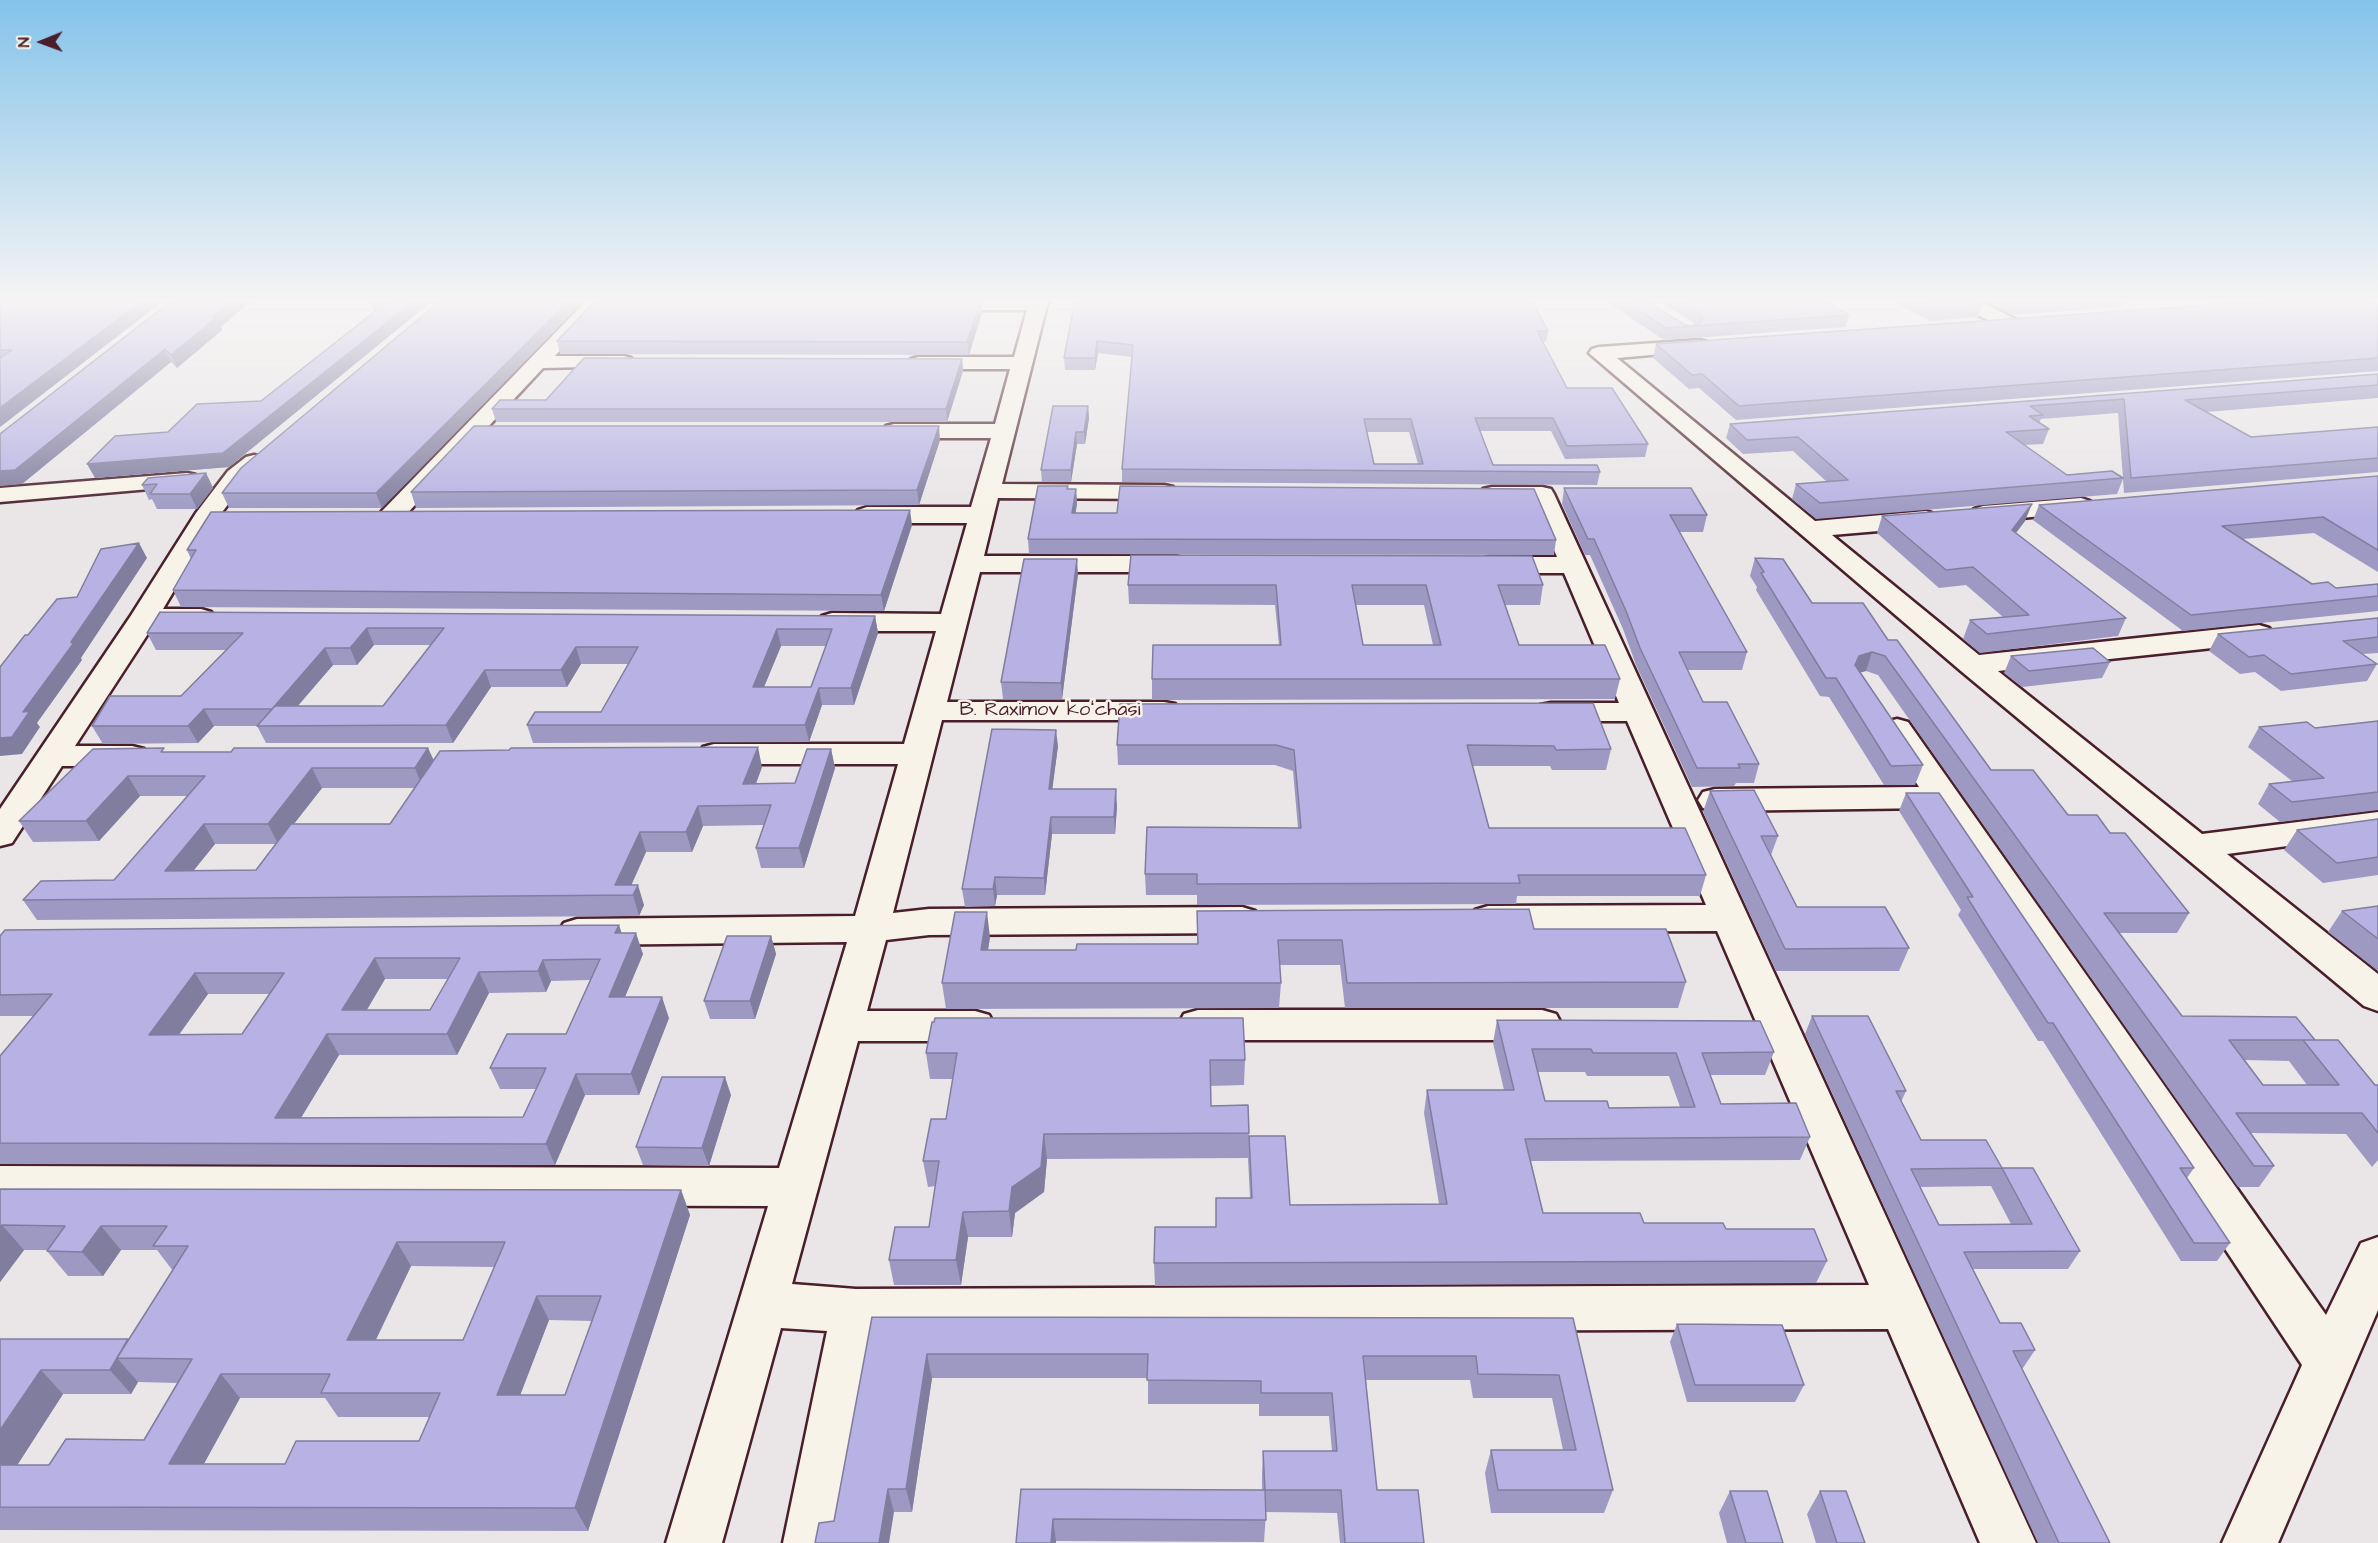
<!DOCTYPE html>
<html>
<head>
<meta charset="utf-8">
<style>
	body { margin:0 }
	#map { position:relative; width:2378px; height:1543px; overflow:hidden; background:#eae6e7; font-family:"Architects Daughter",sans-serif }
	canvas { display:block }
	.north { position:absolute; left:12px; top:12px; width:60px; height:60px; -webkit-text-stroke:4px #f7f3e8; paint-order:stroke; rotate:269deg; font-size:16px; font-weight:700; line-height:24px; text-align:center; color:#4a1f2b }
	.north::after { content:''; display:block; margin:auto; width:21px; height:27px; background:#4a1f2b; clip-path:polygon(50% 0,100% 100%,50% 72%,0 100%) }
</style>
</head>
<body>
<div id="map">
<canvas width="2378" height="1543"></canvas>
<div class="north">N</div>
</div>
<script>
const ctx = document.querySelector('canvas').getContext('2d');
ctx.lineJoin = 'round';
const shape = rows => new Path2D(rows.map(r => 'M' + r).join(''));
function trace(path, color, width, dash) { ctx.strokeStyle = color; ctx.lineWidth = width; ctx.lineCap = dash ? 'butt' : 'round'; ctx.setLineDash(dash || []); ctx.stroke(path); }
function fillPath(path, color) { ctx.fillStyle = color; ctx.fill(path, 'evenodd'); }
function label(font, color, halo, rows, align = 'center') {
  ctx.font = font + ' "Architects Daughter",sans-serif'; ctx.lineWidth = 5; ctx.setLineDash([]); ctx.textBaseline = 'middle'; ctx.strokeStyle = halo; ctx.fillStyle = color; for (const [text, x, y, turn = 0] of rows) {
    ctx.save(); ctx.translate(x, y); ctx.rotate((+turn || 0) * Math.PI / 180); ctx.textAlign = isNaN(turn) ? turn : align; if (halo) ctx.strokeText(text, 0, 0); ctx.fillText(text, 0, 0); ctx.restore();
  }
}
const street = shape([
	[586,301,605,301,555,356,624,356,631,358,634,362,631,366,543,368,400,521,391,524,382,521,378,516,382,511,586,301],
	[930,301,1048,301,1002,484,1164,485,1173,487,1176,492,1173,497,1164,499,998,498,984,556,1174,556,1183,558,1187,564,1183,570,1174,572,980,572,947,702,1164,702,1175,704,1180,711,1175,718,1164,720,942,720,893,913,929,909,1242,907,1255,911,1261,920,1255,929,1242,933,929,935,886,940,867,1011,975,1011,989,1015,995,1026,989,1037,975,1041,858,1041,792,1284,856,1289,1869,1285,1717,931,1488,932,1475,928,1469,919,1475,910,1488,906,1706,905,1627,721,1551,721,1540,719,1535,712,1540,705,1551,703,1619,703,1564,573,1490,573,1481,571,1477,565,1481,559,1490,557,1557,557,1533,501,1492,501,1483,499,1480,494,1483,489,1492,487,1542,487,1551,489,1554,494,2036,1543,1980,1543,1888,1329,877,1333,839,1543,783,1543,827,1331,781,1328,722,1543,666,1543,768,1206,0,1204,0,1166,779,1168,847,942,577,945,564,941,558,932,564,923,577,919,855,916,898,764,714,764,703,761,698,754,703,747,714,744,904,744,936,631,832,631,822,628,818,622,822,616,832,613,941,614,967,523,867,523,858,520,854,515,858,510,867,507,971,507,991,438,894,438,886,436,883,431,886,426,894,424,995,424,1010,369,918,369,911,367,908,363,911,359,918,357,1014,357,1027,310,937,310,930,308,927,304,930,301],
	[1957,301,1980,301,2015,319,2018,323,2015,327,2001,327,1959,305,1957,301],
	[1700,340,1707,342,1710,346,1707,350,1617,358,1815,521,1926,511,1935,514,1939,519,1935,524,1926,527,1832,535,1979,655,2259,625,2269,628,2273,634,2269,640,2259,643,1998,671,2202,834,2378,812,2378,834,2227,854,2378,974,2378,1011,2364,1006,1961,671,1589,353,1592,349,1599,347,1700,340],
	[254,455,262,457,266,462,246,481,216,520,163,609,201,609,211,612,215,618,211,624,201,627,153,626,75,746,132,746,144,749,148,756,144,763,132,766,62,766,12,843,0,846,0,809,130,617,196,513,228,471,246,457,254,455],
	[187,473,196,475,199,480,196,485,0,502,0,488,187,473],
	[2081,498,2090,501,2094,506,2090,511,1983,522,1974,519,1970,514,1974,509,1983,506,2081,498],
	[1897,719,1908,722,2326,1315,2361,1243,2378,1237,2378,1310,2278,1543,2222,1543,2302,1365,1933,808,1715,811,1703,808,1698,800,1703,792,1715,789,1919,787,1881,729,1886,722,1897,719],
	[1198,1010,1542,1010,1556,1014,1562,1025,1556,1036,1542,1040,1198,1040,1184,1036,1178,1025,1184,1014,1198,1010]
]);
trace(street, '#4a1f2b', 5);
fillPath(street, '#f7f3e8');
fillPath(shape([
	[0,301,163,301,0,427],
	[171,301,221,327,222,330,177,368,171,362,22,484],
	[432,301,229,467,95,478,168,432,261,401,374,312,371,302],
	[440,301,382,508,229,508,222,493],
	[981,301,982,312,969,355,560,354,557,341],
	[1075,301,1548,331,1546,342,1543,342,1567,388,1648,444,1645,457,1565,459,1551,431,1480,431,1493,465,1600,472,1597,485,1122,482,1122,469,1132,357,1098,353,1095,370,1065,370,1064,358],
	[1367,432,1409,432,1418,464,1374,464],
	[1605,301,1646,301,1683,324,1690,326,1696,324,1659,301,1826,301,1849,315,1845,327,1664,340],
	[1892,301,1974,301,1982,305,1978,317,1930,321],
	[1985,301,2123,301,2121,307,2012,315],
	[2378,305,2378,371,1736,420,1699,388,1689,389,1653,358,1656,344],
	[962,359,963,371,947,422,496,422,492,409,546,400],
	[2378,374,2378,398,2206,412,2251,437,2378,427,2378,472,2124,493,2123,479,2117,494,1816,519,1792,499,1796,484,1827,482,1793,451,1743,454,1726,438,1730,424],
	[2118,413,2123,478,2067,475,2024,445,2043,444,2049,429,2039,423,2041,419],
	[1088,406,1089,418,1085,444,1077,444,1071,482,1042,482,1041,470],
	[940,440,919,505,416,508,411,492],
	[206,473,213,488,197,509,157,509,152,499,149,500,142,485],
	[2378,476,2378,572,2314,533,2243,539,2312,584,2336,588,2378,584,2378,611,2183,631,2033,520,2039,505],
	[1564,488,1707,515,1703,532,1679,532,1747,652,1742,670,1687,670,1703,702,1759,764,1754,783,1736,783,1734,786,1692,787,1636,665,1623,629,1590,555,1585,555,1562,504],
	[1068,489,1076,489,1077,504,1075,513,1556,540,1554,555,1029,554,1028,539],
	[1882,516,2025,521,2016,533,2126,618,2118,636,1980,653,1963,639,1970,620,2003,617,1966,585,1939,588,1877,533],
	[912,525,884,611,181,607,173,590,191,559,187,550],
	[1755,558,1812,603,1888,640,1991,770,2068,815,2110,833,2189,913,2177,933,2119,933,2182,1016,2315,1040,2375,1085,2378,1085,2378,1160,2372,1167,2346,1134,2251,1133,2274,1166,2259,1187,2238,1187,1878,675,1866,671,1860,672,1923,765,1915,785,1884,785,1829,697,1820,696,1756,590,1757,587,1750,576],
	[2245,1060,2289,1061,2307,1085,2263,1085],
	[1078,574,1062,699,1003,699,1001,682],
	[1128,585,1543,585,1540,605,1505,605,1519,645,1620,679,1615,699,1152,700,1152,679,1279,645,1275,605,1129,604],
	[1356,605,1424,605,1433,645,1363,645],
	[875,616,878,633,854,705,822,705,809,742,533,743,527,725,601,712,628,664,581,664,567,687,491,687,453,743,266,743,257,726,214,726,198,743,103,744,92,726,181,696,226,650,156,650,147,633],
	[374,645,431,645,383,706,298,706,333,665,357,665],
	[781,646,826,646,811,687,764,687],
	[2378,618,2378,653,2363,654,2377,664,2367,681,2281,691,2255,672,2240,674,2209,651,2218,634],
	[2011,656,2110,662,2102,678,2022,687,2004,673],
	[1120,704,1611,749,1606,770,1552,770,1550,766,1472,766,1489,828,1706,875,1700,896,1517,896,1516,904,1197,905,1197,895,1146,895,1145,874,1298,828,1293,771,1275,765,1118,765,1117,745],
	[2378,721,2378,810,2280,822,2258,804,2269,784,2292,781,2248,747,2259,727,2315,728],
	[1058,746,1052,789,1117,806,1115,834,1052,834,1045,895,997,895,995,906,965,907,962,889],
	[831,749,835,768,804,868,761,868,756,848,764,825,703,826,692,852,646,852,631,885,644,905,639,916,37,920,23,900,114,880,188,796,140,796,99,841,33,842,19,821,166,752,433,760,762,767,756,784,795,783],
	[322,788,415,788,390,824,294,824],
	[215,844,276,844,256,870,194,870],
	[1710,791,1778,836,1771,855,1797,907,1909,948,1899,971,1776,971,1703,812],
	[1906,793,2194,1168,2187,1178,2230,1243,2217,1261,2181,1261,2043,1041,2038,1041,1958,915,1961,910,1899,811],
	[2378,819,2378,875,2323,883,2284,850,2297,830],
	[2378,906,2378,971,2328,932,2342,911],
	[1197,911,1534,929,1686,982,1678,1008,1345,1008,1340,965,1279,965,1281,983,1279,1008,946,1009,942,983,990,937,988,950,1076,950,1197,944],
	[622,933,643,954,625,997,669,1018,639,1095,585,1095,555,1165,0,1164,0,1056,34,1016,0,1016,0,936],
	[385,979,448,979,430,1010,367,1010],
	[590,980,566,1034,490,1068,500,1089,536,1089,523,1117,301,1118,339,1055,457,1055,489,993,546,992,551,981],
	[208,994,270,994,242,1034,179,1035],
	[771,936,776,954,755,1019,710,1019,704,1001],
	[1812,1016,1906,1091,1901,1102,1921,1140,2002,1168,2080,1251,2068,1269,1973,1269,2000,1323,2035,1350,2023,1368,2022,1368,2110,1543,2038,1543,1805,1034],
	[1991,1186,2011,1224,1939,1225,1920,1187],
	[1497,1020,1774,1052,1765,1075,1710,1075,1721,1104,1810,1137,1800,1160,1531,1161,1543,1213,1644,1223,1726,1229,1827,1261,1816,1283,1155,1286,1154,1263,1216,1227,1216,1198,1250,1198,1248,1158,1047,1159,1044,1192,1015,1213,1012,1237,968,1237,961,1285,894,1285,889,1260,929,1227,935,1186,928,1187,923,1161,946,1119,953,1079,930,1079,926,1053,932,1022,1245,1060,1244,1085,1210,1086,1211,1106,1248,1105,1249,1136,1290,1205,1439,1204,1424,1113,1427,1090,1504,1090,1493,1043],
	[1537,1072,1585,1072,1587,1076,1669,1076,1680,1107,1609,1108,1545,1101],
	[731,1095,709,1166,643,1165,636,1147],
	[0,1189,681,1190,690,1215,588,1531,0,1530,0,1339,129,1340,173,1271,157,1250,121,1250,103,1276,68,1276,47,1251,48,1250,24,1250,0,1282],
	[411,1266,495,1267,463,1340,376,1340],
	[549,1320,592,1321,565,1395,520,1395],
	[138,1382,177,1383,144,1440,49,1465,17,1465,63,1394,131,1394],
	[240,1398,325,1398,338,1417,429,1417,419,1441,285,1464,204,1464],
	[872,1317,1573,1318,1613,1490,1604,1513,1491,1513,1485,1473,1491,1450,1563,1450,1552,1398,1473,1398,1470,1380,1366,1380,1377,1490,1424,1543,1340,1543,1337,1513,1266,1512,1264,1542,1056,1541,1021,1489,1262,1490,1262,1474,1263,1451,1332,1451,1329,1416,1259,1416,1259,1404,1148,1404,1148,1378,932,1378,912,1512,894,1512,834,1521],
	[1677,1324,1804,1385,1795,1402,1687,1402,1670,1342],
	[1730,1491,1783,1543,1727,1543,1719,1513],
	[1820,1491,1865,1543,1816,1543,1807,1514]
]), '#9d99c3');
fillPath(shape([
	[142,301,163,301,0,427,0,408],
	[232,301,251,301,221,327,222,330,177,368,171,355,212,317],
	[414,301,432,301,229,467,95,478,87,464,223,453],
	[569,301,584,301,382,508,376,493],
	[981,301,982,312,969,355,967,342],
	[1097,341,1098,353,1095,370,1095,358],
	[165,349,171,362,22,484,0,486,0,471],
	[962,359,963,371,947,422,946,409],
	[1088,406,1089,418,1085,444,1084,432],
	[939,426,940,440,919,505,917,490],
	[1076,432,1077,444,1071,482,1071,470],
	[206,473,213,488,197,509,190,494],
	[1076,489,1077,504,1073,528,1072,513],
	[2032,504,2025,521,2005,547,2012,530],
	[910,510,912,525,884,611,881,595],
	[139,543,147,558,81,658,82,660,37,723,40,727,22,754,0,756,0,738,23,712],
	[1077,559,1078,574,1062,699,1061,683],
	[875,616,878,633,854,705,851,688],
	[367,628,374,645,357,665,350,648],
	[777,629,781,646,757,704,753,687],
	[576,647,581,664,567,687,561,670],
	[325,648,333,665,280,726,272,709],
	[1872,652,1866,671,1852,675,1855,665,1859,656],
	[485,670,491,687,453,743,446,725],
	[819,688,822,705,809,742,805,725],
	[204,709,214,726,198,743,188,726],
	[1056,730,1058,746,1050,807,1049,789],
	[758,747,762,767,748,804,743,784],
	[428,748,437,767,423,788,415,768],
	[831,749,835,768,804,868,799,848],
	[312,768,322,788,278,844,268,824],
	[128,776,140,796,99,841,86,821],
	[1116,789,1117,806,1115,834,1114,817],
	[698,806,703,826,692,852,686,832],
	[1051,817,1052,834,1045,895,1044,878],
	[204,824,215,844,177,891,165,871],
	[640,832,646,852,627,895,615,885],
	[995,877,997,895,995,906,993,889],
	[638,885,644,905,639,916,633,895],
	[987,912,990,937,984,975,981,950],
	[619,925,626,946,615,933],
	[636,933,643,954,616,1018,609,997],
	[771,936,776,954,755,1019,750,1001],
	[375,958,385,979,354,1031,342,1010],
	[543,960,551,981,546,992,538,971],
	[479,972,489,993,457,1055,447,1034],
	[195,973,208,994,163,1056,149,1035],
	[662,997,669,1018,639,1095,631,1074],
	[327,1034,339,1055,288,1139,275,1118],
	[576,1074,585,1095,555,1165,546,1144],
	[725,1077,731,1095,709,1166,702,1148],
	[1044,1134,1047,1159,1044,1192,1015,1213,1012,1237,1009,1211,1012,1187],
	[681,1190,690,1215,588,1531,575,1508],
	[963,1212,968,1237,961,1285,956,1260],
	[2,1225,24,1250,0,1282,0,1228],
	[101,1226,121,1250,103,1276,82,1252],
	[397,1242,411,1266,364,1364,347,1340],
	[537,1296,549,1320,511,1419,497,1395],
	[927,1354,932,1378,912,1512,906,1489],
	[117,1358,138,1382,131,1394,110,1370],
	[41,1370,63,1394,2,1489,0,1487,0,1430],
	[221,1374,240,1398,191,1487,169,1464],
	[888,1489,894,1512,889,1543,879,1543],
	[1053,1519,1056,1541,1056,1543,1051,1543]
]), '#807d9f');
const building = shape([
	[0,301,142,301,0,408,0,358,12,350,0,350,0,301],
	[171,301,232,301,212,317,217,317,171,355,165,349,15,470,0,471,0,434,171,301],
	[372,301,414,301,223,453,87,464,115,436,168,432,197,404,261,401,387,302,371,302,372,301],
	[440,301,569,301,376,493,222,493,241,468,440,301],
	[595,301,981,301,967,342,557,341,595,301],
	[1075,301,1532,301,1548,331,1537,331,1567,388,1612,388,1648,444,1567,446,1553,418,1475,418,1493,465,1597,465,1600,472,1122,469,1133,345,1097,341,1095,358,1064,358,1075,301],
	[1364,419,1411,419,1423,464,1374,464,1364,419],
	[1625,301,1646,301,1683,324,1690,326,1698,324,1703,319,1699,312,1681,301,1826,301,1849,315,1666,328,1625,301],
	[1919,301,1974,301,1982,305,1934,309,1919,301],
	[2013,301,2043,301,2017,303,2013,301],
	[2265,301,2368,301,2378,305,2378,358,1739,406,1702,374,1692,375,1656,344,2265,301],
	[584,358,962,359,946,409,492,409,500,400,546,400,584,358],
	[2378,374,2378,385,2185,400,2251,437,2378,427,2378,458,2131,478,2124,399,2030,406,2043,415,2029,416,2049,429,2006,432,2067,475,2112,471,2123,478,1820,503,1796,484,1848,480,1798,437,1747,440,1730,424,2378,374],
	[1053,406,1088,406,1084,432,1076,432,1071,470,1041,470,1053,406],
	[474,426,939,426,917,490,411,492,474,426],
	[206,473,190,494,150,494,157,484,142,485,148,478,206,473],
	[2378,476,2378,550,2323,517,2222,526,2312,584,2328,582,2336,588,2378,584,2378,596,2191,615,2039,505,2378,476],
	[1038,486,1068,486,1067,489,1076,489,1072,513,1117,513,1120,486,1534,489,1556,540,1028,539,1038,486],
	[1564,488,1691,488,1707,515,1670,515,1747,652,1679,652,1703,702,1727,702,1759,764,1738,764,1740,768,1697,768,1640,648,1626,611,1594,539,1588,539,1564,488],
	[2032,504,2012,530,2126,618,1987,634,1970,620,2029,615,1973,567,1946,570,1882,516,2032,504],
	[910,510,881,595,173,590,196,550,187,550,211,512,910,510],
	[139,543,71,642,73,644,23,712,30,711,12,737,0,738,0,667,25,635,28,635,57,599,77,597,101,549,139,543],
	[1131,555,1532,556,1543,585,1498,585,1519,645,1605,645,1620,679,1152,679,1153,645,1281,645,1276,585,1128,585,1131,555],
	[1352,585,1426,585,1441,645,1363,645,1352,585],
	[1755,558,1783,559,1812,603,1863,603,1888,640,1897,640,1991,770,2033,770,2068,815,2097,815,2110,833,2125,833,2189,913,2104,913,2182,1016,2296,1017,2315,1040,2229,1040,2263,1085,2339,1085,2303,1040,2338,1040,2375,1085,2378,1085,2378,1133,2362,1113,2236,1113,2274,1166,2254,1166,1885,656,1872,652,1859,656,1855,665,1923,765,1891,766,1836,678,1826,678,1761,573,1764,572,1755,558],
	[1024,559,1077,559,1061,683,1001,682,1024,559],
	[160,612,875,616,851,688,819,688,805,725,527,725,535,712,601,712,638,647,576,647,561,670,485,670,446,725,257,726,275,706,383,706,444,628,367,628,350,648,325,648,272,709,204,709,188,726,92,726,110,696,181,696,243,633,147,633,160,612],
	[777,629,832,629,811,687,753,687,777,629],
	[2378,618,2378,637,2343,641,2377,664,2291,674,2264,655,2249,657,2218,634,2378,618],
	[2093,648,2110,662,2029,671,2011,656,2093,648],
	[1593,703,1611,749,1556,750,1554,746,1467,745,1489,828,1685,828,1706,875,1518,875,1520,883,1197,884,1197,874,1145,874,1147,827,1301,828,1294,750,1276,745,1117,745,1120,704,1593,703],
	[2378,721,2378,792,2292,802,2269,784,2324,778,2259,727,2307,722,2315,728,2378,721],
	[992,729,1056,730,1049,789,1116,789,1114,817,1051,817,1044,878,995,877,993,889,962,889,992,729],
	[758,747,743,784,795,783,807,749,831,749,799,848,756,848,771,805,698,806,686,832,640,832,615,885,638,885,633,895,23,900,41,881,114,880,205,776,128,776,86,821,19,821,93,749,164,748,161,752,231,752,234,748,428,748,415,768,312,768,268,824,204,824,165,871,256,870,291,824,390,824,440,751,509,750,511,748,758,747],
	[1754,790,1778,836,1761,836,1797,907,1885,907,1909,948,1785,949,1710,791,1754,790],
	[1906,793,1939,793,2194,1168,2180,1168,2230,1243,2194,1243,2053,1023,2048,1023,1990,934,1967,897,1973,897,1906,793],
	[2378,819,2378,857,2337,863,2297,830,2378,819],
	[2378,906,2378,939,2342,911,2378,906],
	[1529,909,1534,929,1666,929,1686,982,1347,983,1342,940,1278,940,1281,983,942,983,955,912,987,912,981,950,1076,950,1077,944,1198,944,1197,911,1529,909],
	[619,925,615,933,636,933,609,997,662,997,631,1074,576,1074,546,1144,0,1143,0,1056,52,994,0,995,0,936,5,930,619,925],
	[375,958,460,958,430,1010,342,1010,375,958],
	[600,959,566,1034,507,1034,490,1068,546,1068,523,1117,275,1118,327,1034,447,1034,479,972,538,971,543,960,600,959],
	[195,973,284,973,242,1034,149,1035,195,973],
	[727,936,771,936,750,1001,704,1001,727,936],
	[1812,1016,1868,1016,1906,1091,1896,1091,1921,1140,1986,1140,2002,1168,2033,1168,2080,1251,1964,1252,2000,1323,2021,1323,2035,1350,2013,1351,2110,1543,2059,1543,1812,1016],
	[2002,1168,2032,1224,1939,1225,1911,1169,2002,1168],
	[935,1018,1243,1018,1245,1060,1210,1060,1211,1106,1248,1105,1249,1133,1044,1134,1041,1167,1012,1187,1009,1211,963,1212,956,1260,889,1260,895,1227,929,1227,939,1161,923,1161,931,1119,946,1119,957,1053,926,1053,932,1022,934,1022,935,1018],
	[1497,1020,1760,1021,1774,1052,1702,1053,1721,1104,1796,1103,1810,1137,1525,1139,1543,1213,1640,1213,1644,1223,1723,1223,1726,1229,1814,1229,1827,1261,1154,1263,1155,1227,1216,1227,1216,1198,1252,1198,1249,1136,1285,1136,1290,1205,1447,1204,1427,1090,1514,1090,1497,1020],
	[1532,1049,1591,1049,1593,1053,1676,1053,1695,1107,1609,1108,1607,1101,1545,1101,1532,1049],
	[662,1077,725,1077,702,1148,636,1147,662,1077],
	[0,1189,681,1190,575,1508,0,1507,0,1465,49,1465,66,1439,144,1440,192,1359,117,1358,188,1246,153,1246,167,1226,101,1226,82,1252,47,1251,65,1226,2,1225,0,1228,0,1189],
	[397,1242,505,1242,463,1340,347,1340,397,1242],
	[537,1296,601,1296,565,1395,497,1395,537,1296],
	[221,1374,330,1374,321,1393,440,1393,419,1441,296,1441,285,1464,169,1464,221,1374],
	[872,1317,1573,1318,1613,1490,1498,1490,1491,1450,1576,1450,1559,1375,1478,1374,1476,1356,1363,1356,1377,1490,1418,1490,1424,1543,1345,1543,1341,1490,1265,1490,1263,1451,1337,1451,1332,1393,1261,1393,1261,1381,1147,1380,1148,1354,927,1354,906,1489,888,1489,879,1543,815,1543,819,1523,834,1521,872,1317],
	[1677,1324,1782,1325,1804,1385,1695,1385,1677,1324],
	[0,1339,128,1339,110,1370,41,1370,0,1430,0,1339],
	[1021,1489,1265,1490,1266,1520,1053,1519,1051,1543,1016,1543,1021,1489],
	[1730,1491,1767,1491,1783,1543,1746,1543,1730,1491],
	[1820,1491,1846,1491,1865,1543,1837,1543,1820,1491]
]);
fillPath(building, '#b7b2e3');
trace(building, '#807d9f', 1.5);
const sky = ctx.createLinearGradient(0, 0, 0, 517);
sky.addColorStop(0, '#84c3ea');
sky.addColorStop(0.58, '#f6f4f4');
sky.addColorStop(1, '#f6f4f400');
ctx.fillStyle = sky;
ctx.fillRect(0, 0, 2378, 517);
label('20px', '#4a1f2b', '#f7f3e8', [
	["B. Raximov koʻchasi",1050,711]
]);
</script>
</body>
</html>
